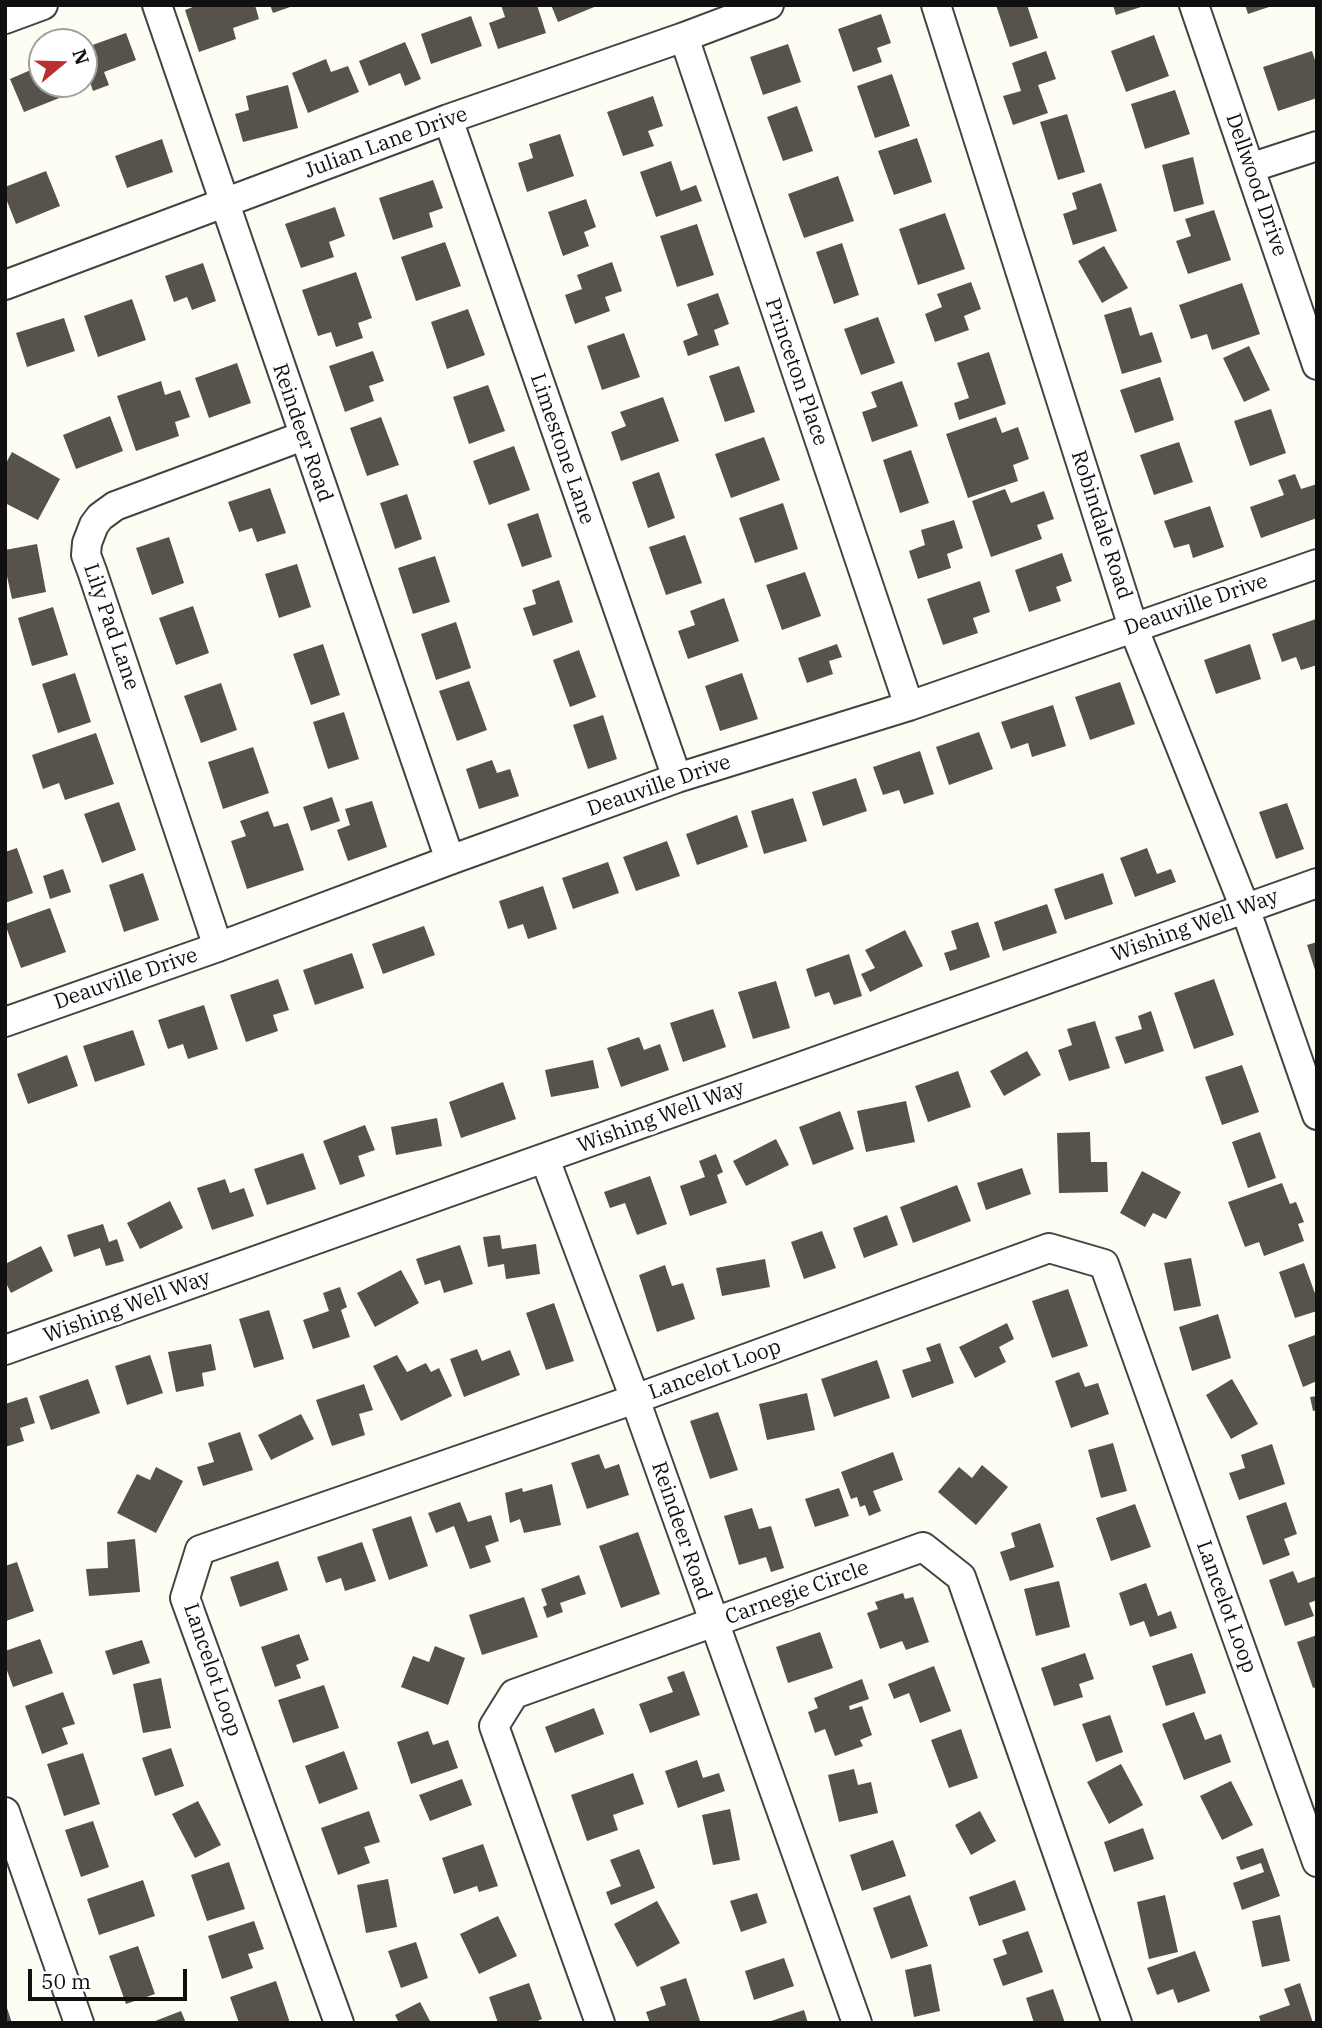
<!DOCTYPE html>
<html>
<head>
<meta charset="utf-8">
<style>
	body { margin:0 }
	#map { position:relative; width:1322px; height:2028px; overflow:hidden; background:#fefdf3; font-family:"IBM Plex Serif",serif }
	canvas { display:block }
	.frame { position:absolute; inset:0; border:7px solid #101010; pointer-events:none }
	.north { position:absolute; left:28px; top:28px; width:70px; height:70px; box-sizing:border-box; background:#fff; border:2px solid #9f9f9f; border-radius:50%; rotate:71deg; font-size:19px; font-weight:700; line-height:28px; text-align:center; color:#101010 }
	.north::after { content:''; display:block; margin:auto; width:24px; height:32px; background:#b8312f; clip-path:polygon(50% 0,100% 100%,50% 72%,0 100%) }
	.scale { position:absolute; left:28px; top:1969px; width:159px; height:32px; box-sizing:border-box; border:4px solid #101010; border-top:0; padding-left:9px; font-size:21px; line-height:24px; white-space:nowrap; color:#101010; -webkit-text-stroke:5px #fff; paint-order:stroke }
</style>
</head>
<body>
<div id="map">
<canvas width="1322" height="2028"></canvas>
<div class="frame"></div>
<div class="north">N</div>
<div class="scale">50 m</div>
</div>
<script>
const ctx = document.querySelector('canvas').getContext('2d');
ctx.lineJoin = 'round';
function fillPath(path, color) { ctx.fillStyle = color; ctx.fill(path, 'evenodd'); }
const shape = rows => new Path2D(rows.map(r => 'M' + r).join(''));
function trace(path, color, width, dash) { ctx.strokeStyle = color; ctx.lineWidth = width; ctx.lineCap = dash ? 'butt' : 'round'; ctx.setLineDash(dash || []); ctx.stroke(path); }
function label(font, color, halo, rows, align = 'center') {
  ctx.font = font + ' "IBM Plex Serif",serif'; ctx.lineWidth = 7; ctx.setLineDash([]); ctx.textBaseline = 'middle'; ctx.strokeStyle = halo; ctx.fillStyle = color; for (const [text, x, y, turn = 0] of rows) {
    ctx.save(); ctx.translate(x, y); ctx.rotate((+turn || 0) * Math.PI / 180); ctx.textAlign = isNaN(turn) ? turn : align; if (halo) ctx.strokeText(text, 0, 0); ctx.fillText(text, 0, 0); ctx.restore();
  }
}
fillPath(shape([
	[198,5,255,5,259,19,233,28,236,39,199,52,185,10],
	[270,5,293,5,293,6,273,13],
	[501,5,537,5,546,33,498,49,489,23,505,17],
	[551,5,599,5,558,22],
	[996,5,1027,5,1038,38,1010,47],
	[1113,5,1144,5,1144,6,1116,15],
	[1245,5,1272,5,1272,6,1248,14],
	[881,14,891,43,877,48,882,62,853,72,838,29],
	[471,16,482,46,431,64,421,34],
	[126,33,136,60,104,72,109,85,93,91,84,65,84,48],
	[1154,35,1169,76,1126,92,1111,51],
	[405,42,421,79,405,86,400,73,369,86,359,61],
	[788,44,801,82,763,95,750,57],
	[1046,51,1056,79,1038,85,1048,113,1013,125,1003,96,1021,91,1012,63],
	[1312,51,1317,66,1317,98,1278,111,1263,67],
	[326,59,331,72,348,66,359,92,308,113,292,73],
	[42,65,42,84,69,84,72,93,24,112,10,79],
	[892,74,910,126,875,138,857,86],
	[288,85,298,128,243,142,235,114,249,110,246,96],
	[1175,90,1190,134,1145,149,1131,104],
	[653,96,663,126,648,131,654,146,623,156,607,112],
	[797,106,813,151,783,161,767,117],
	[1067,114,1085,172,1058,180,1040,122],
	[560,134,574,176,527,192,518,163,533,158,529,144],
	[917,138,932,182,894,195,878,151],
	[162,139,173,172,127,188,115,156],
	[1193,157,1204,204,1174,212,1162,165],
	[671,161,681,191,696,185,702,201,656,217,640,172],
	[46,171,60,206,16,224,5,196,5,187],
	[838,176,854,221,804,238,788,194],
	[433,180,443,208,429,213,433,227,393,240,379,198],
	[1101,183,1117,231,1073,245,1063,214,1077,209,1072,193],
	[586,199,596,227,584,232,589,246,563,256,548,212],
	[335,207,345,236,329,242,334,257,301,268,285,224],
	[1214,210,1231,260,1188,274,1176,241,1191,236,1185,219],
	[945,213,965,269,918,285,899,229],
	[697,224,714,275,677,287,660,236],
	[445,242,461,286,416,301,401,257],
	[842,243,859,295,834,304,816,252],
	[1104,246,1128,288,1102,303,1078,261],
	[612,262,622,291,605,297,610,311,575,324,565,295,582,289,577,275],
	[203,263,216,301,192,310,187,297,174,302,165,276],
	[356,272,372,318,358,323,363,338,336,347,331,332,318,336,302,290],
	[971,282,981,309,964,316,969,330,935,342,925,314,942,307,937,294],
	[1242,283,1260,334,1212,350,1207,334,1191,339,1179,305],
	[718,293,729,324,714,330,719,345,688,356,683,341,698,335,687,304],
	[132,299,146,340,98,357,84,316],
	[1131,307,1140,336,1152,332,1162,362,1122,374,1104,315],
	[468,309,485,355,447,369,431,322],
	[878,317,895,363,861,375,844,329],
	[64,318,75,351,27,367,16,333],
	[624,333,640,377,602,390,587,346],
	[1249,346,1270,390,1244,402,1223,358],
	[373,351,384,381,369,386,374,401,345,412,329,366],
	[989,352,1006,404,959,420,954,403,969,398,957,363],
	[237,363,251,403,209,418,195,378],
	[739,366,755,412,725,422,709,376],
	[1160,377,1174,420,1135,433,1120,390],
	[161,381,165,395,180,390,190,417,175,422,179,436,136,451,117,396],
	[902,381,918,426,872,442,862,412,877,407,871,392],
	[488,385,505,431,469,444,453,397],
	[663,397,679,441,621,461,611,432,626,426,620,412],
	[1271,409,1286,453,1250,466,1234,421],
	[110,416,123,451,76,469,63,435],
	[381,417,399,465,367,476,350,428],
	[996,417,1002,433,1018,427,1029,459,1013,465,1018,481,968,498,946,434],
	[764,437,780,480,731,498,715,454],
	[1179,442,1193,482,1154,495,1140,455],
	[514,446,530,490,489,505,473,461],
	[911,450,929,503,900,513,883,460],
	[12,452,60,479,38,520,5,503,5,465],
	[659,472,675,518,648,528,632,482],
	[1295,474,1301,489,1317,484,1317,518,1261,538,1250,507,1284,495,1278,480],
	[270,488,286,533,257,542,252,528,239,532,228,502],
	[1005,489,1011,503,1044,491,1054,519,1037,525,1042,539,991,557,972,501],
	[407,494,422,539,395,549,380,503],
	[783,503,798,549,755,563,739,518],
	[1210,506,1224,547,1193,558,1189,544,1174,548,1164,521],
	[538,513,552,557,522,567,507,524],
	[954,520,963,548,947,554,951,568,918,579,909,551,925,545,921,530],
	[685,535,702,583,666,595,649,547],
	[169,537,184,583,152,595,136,548],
	[37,544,46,592,12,599,5,567,5,550],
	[1062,553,1072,581,1056,587,1061,601,1029,612,1015,570],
	[435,556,450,602,413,614,398,568],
	[297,564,311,607,279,618,265,574],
	[805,572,821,616,782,630,766,585],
	[559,580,573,622,533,636,523,608,536,604,532,590],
	[980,581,990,612,973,618,978,633,943,645,927,599],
	[724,598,739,641,688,659,678,631,695,625,690,611],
	[193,606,209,653,176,665,159,618],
	[53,607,68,655,32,666,18,618],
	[1316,619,1317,665,1301,670,1296,657,1282,662,1272,634],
	[456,622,471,668,436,680,421,634],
	[323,644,340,695,311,705,293,654],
	[837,644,842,657,829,661,833,674,807,683,798,658],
	[1250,644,1261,679,1216,694,1204,660],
	[579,650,596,697,570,707,553,660],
	[75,673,91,722,58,733,42,684],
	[742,673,758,719,720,731,705,686],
	[469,681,487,730,457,741,439,691],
	[1120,682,1135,724,1090,740,1075,697],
	[221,683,237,730,201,743,184,696],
	[1053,705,1066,746,1032,757,1028,743,1011,749,1001,722],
	[344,712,359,759,328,769,313,722],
	[603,715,617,759,588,769,573,725],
	[979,732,993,769,949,785,936,747],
	[96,733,114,784,65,800,59,783,43,789,32,755],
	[253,747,269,793,223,809,208,762],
	[920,751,934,794,904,804,899,790,883,795,873,767],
	[492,760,497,773,510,769,519,796,479,809,466,769],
	[856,778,867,811,823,826,812,792],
	[332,797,340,821,311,831,303,807],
	[793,798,807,841,764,854,751,811],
	[372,801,387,847,348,861,337,830,350,825,345,809],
	[119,802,136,850,102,863,84,814],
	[1287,803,1304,849,1276,859,1259,812],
	[268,811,274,827,288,823,304,870,247,889,231,841,246,836,240,821],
	[737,815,748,847,697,865,686,834],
	[667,841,680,876,636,891,623,857],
	[17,848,33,893,5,903,5,852],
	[1147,848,1157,874,1171,869,1176,882,1135,897,1120,858],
	[608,862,619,893,573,909,562,878],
	[63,869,71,892,50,899,43,876],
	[143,873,159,920,124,932,109,885],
	[1103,873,1113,904,1065,920,1054,889],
	[543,886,557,929,528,939,523,924,508,929,499,901],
	[1047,904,1057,933,1003,951,994,922],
	[50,908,66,952,21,968,5,924],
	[978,922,990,957,950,971,944,953,957,949,951,931],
	[424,926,435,955,383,974,372,944],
	[905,930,923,966,870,992,861,974,875,968,865,950],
	[1317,942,1317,973,1316,973,1307,945],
	[352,953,364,988,315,1005,303,970],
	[849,954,862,996,834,1005,829,992,815,997,806,969],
	[278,979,289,1010,273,1015,278,1031,246,1042,230,995],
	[1214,979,1234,1035,1194,1049,1174,993],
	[776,981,790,1028,753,1039,738,992],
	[204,1005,218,1049,188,1059,183,1044,168,1049,158,1020],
	[713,1009,726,1047,683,1062,670,1023],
	[1151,1011,1164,1051,1125,1064,1115,1037,1142,1029,1138,1016],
	[1095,1021,1110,1068,1069,1081,1058,1050,1072,1045,1067,1029],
	[133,1030,145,1065,95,1082,83,1046],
	[639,1037,644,1050,660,1044,669,1070,621,1087,607,1048],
	[1027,1051,1041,1075,1004,1096,990,1071],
	[67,1055,78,1086,28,1104,17,1074],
	[593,1060,599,1088,551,1097,545,1070],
	[1242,1065,1259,1112,1222,1125,1205,1077],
	[958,1071,971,1107,928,1122,915,1086],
	[503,1082,516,1119,461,1138,449,1102],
	[906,1101,915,1142,866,1152,857,1111],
	[840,1111,854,1149,813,1165,799,1127],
	[437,1118,442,1146,396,1155,391,1127],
	[365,1125,375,1150,358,1156,365,1176,340,1185,323,1141],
	[1090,1132,1091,1162,1107,1162,1108,1192,1059,1193,1057,1133],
	[1260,1132,1276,1178,1248,1188,1232,1142],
	[776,1139,789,1165,746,1186,733,1161],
	[303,1153,316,1189,267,1205,254,1169],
	[716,1154,723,1172,717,1175,727,1203,690,1216,680,1186,705,1177,699,1161],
	[1022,1168,1031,1194,986,1210,977,1183],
	[1142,1171,1181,1192,1166,1219,1153,1213,1145,1227,1120,1213],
	[650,1176,667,1224,637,1235,625,1203,610,1208,604,1192],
	[225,1179,230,1193,244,1188,254,1216,212,1230,197,1188],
	[1282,1183,1290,1204,1296,1202,1304,1222,1298,1224,1304,1241,1264,1256,1259,1242,1245,1247,1228,1202],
	[957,1185,971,1221,913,1243,900,1207],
	[170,1201,183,1228,140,1249,127,1223],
	[887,1215,898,1245,864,1258,853,1228],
	[103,1224,109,1242,117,1239,124,1261,106,1266,100,1248,74,1257,67,1235],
	[822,1231,836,1268,804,1279,791,1242],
	[500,1235,502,1249,536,1244,540,1274,506,1279,504,1264,488,1267,483,1237],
	[460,1245,473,1284,444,1293,440,1280,425,1285,416,1259],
	[41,1246,53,1271,11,1293,5,1281,5,1264],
	[1191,1258,1201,1306,1174,1311,1164,1263],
	[765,1259,770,1287,722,1296,716,1268],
	[1304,1263,1317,1299,1317,1311,1295,1318,1279,1272],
	[665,1265,672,1286,683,1283,695,1319,657,1332,639,1275],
	[401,1270,419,1303,375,1327,357,1293],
	[340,1287,347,1307,341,1310,350,1337,313,1349,303,1320,329,1311,323,1293],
	[1068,1289,1088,1346,1052,1358,1032,1301],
	[554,1303,574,1361,546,1370,526,1313],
	[269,1310,284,1359,254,1368,239,1319],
	[1218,1314,1231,1358,1192,1371,1179,1327],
	[1007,1323,1014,1339,999,1347,1006,1362,975,1378,959,1347],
	[1315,1335,1317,1381,1303,1387,1288,1345],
	[940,1343,954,1383,912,1398,902,1370,931,1361,926,1348],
	[211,1344,216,1370,202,1373,204,1386,176,1392,168,1352],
	[477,1349,482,1361,510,1350,520,1375,464,1397,450,1359],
	[150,1355,163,1393,127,1405,115,1366],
	[397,1355,407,1372,426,1363,431,1372,439,1368,452,1396,401,1421,373,1366],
	[877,1360,890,1398,834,1417,821,1379],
	[1079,1372,1085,1387,1098,1383,1109,1414,1071,1428,1055,1381],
	[88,1379,100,1413,51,1430,39,1396],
	[1232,1379,1258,1424,1231,1439,1206,1395],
	[364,1384,373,1410,359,1414,365,1435,332,1446,316,1400],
	[807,1393,815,1430,767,1440,759,1404],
	[1317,1396,1317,1410,1313,1411,1310,1397],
	[27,1397,35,1423,20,1428,24,1441,5,1447,5,1404],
	[718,1412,738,1470,710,1479,690,1421],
	[301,1414,314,1439,271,1460,258,1435],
	[240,1432,253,1470,203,1486,197,1467,214,1462,208,1443],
	[1113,1443,1127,1491,1101,1498,1088,1450],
	[1272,1444,1285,1484,1239,1500,1229,1473,1245,1468,1241,1455],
	[893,1452,903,1480,873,1491,881,1511,869,1516,865,1505,860,1507,857,1497,851,1499,841,1472],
	[599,1454,605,1469,619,1464,629,1495,587,1509,571,1463],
	[982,1465,1008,1487,976,1525,938,1492,959,1467,972,1478],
	[156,1467,183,1481,156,1533,117,1513,137,1474,150,1480],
	[552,1484,561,1525,524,1533,520,1519,510,1523,505,1493,522,1488,523,1492],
	[839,1488,849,1516,815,1527,805,1499],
	[460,1502,468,1522,491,1515,499,1541,485,1546,491,1562,470,1569,454,1526,436,1533,428,1513],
	[1286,1502,1297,1534,1284,1539,1290,1555,1263,1565,1246,1516],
	[1135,1504,1151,1547,1111,1561,1096,1518],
	[752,1508,759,1529,771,1526,784,1568,771,1572,766,1557,739,1565,724,1516],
	[411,1516,428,1566,389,1580,372,1529],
	[1040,1523,1054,1567,1010,1581,1000,1552,1015,1547,1011,1533],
	[638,1532,660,1594,621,1608,599,1546],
	[135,1539,140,1592,89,1596,86,1569,108,1568,107,1542],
	[362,1542,376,1581,345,1591,341,1578,326,1583,317,1557],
	[278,1561,288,1590,240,1607,230,1577],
	[17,1562,34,1611,6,1621,5,1566],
	[1293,1571,1298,1583,1317,1576,1317,1600,1309,1603,1314,1616,1285,1626,1269,1580],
	[579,1575,586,1594,560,1603,563,1612,547,1618,543,1607,547,1605,541,1589],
	[1059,1581,1070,1627,1036,1636,1024,1589],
	[1146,1583,1158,1616,1171,1611,1177,1628,1150,1637,1144,1621,1130,1626,1119,1593],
	[903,1593,905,1599,913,1597,929,1642,906,1650,902,1641,880,1649,867,1613,878,1609,875,1602],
	[524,1597,538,1637,482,1655,469,1615],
	[820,1632,833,1668,788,1683,776,1647],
	[299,1634,309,1660,296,1665,301,1678,275,1687,261,1647],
	[1317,1635,1317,1687,1313,1688,1297,1642],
	[40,1639,53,1673,13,1687,5,1665,5,1651],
	[142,1640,150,1663,113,1675,105,1651],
	[435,1646,465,1658,448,1705,401,1687,413,1656,429,1662],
	[1085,1653,1094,1679,1079,1684,1083,1697,1054,1706,1041,1668],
	[1192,1653,1206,1693,1166,1706,1152,1666],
	[934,1666,951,1711,920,1723,909,1693,894,1699,888,1684],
	[684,1671,700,1715,650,1733,639,1704,673,1692,667,1677],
	[161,1678,171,1728,143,1733,133,1684],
	[862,1679,869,1699,849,1706,850,1710,862,1706,872,1735,860,1740,863,1746,835,1756,825,1729,815,1733,808,1712,818,1708,814,1698],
	[324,1685,339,1728,293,1743,278,1700],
	[63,1692,75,1724,62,1728,68,1744,42,1754,25,1706],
	[594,1708,604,1734,555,1753,545,1727],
	[1194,1712,1205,1740,1221,1734,1231,1762,1184,1780,1162,1724],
	[1110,1715,1123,1752,1096,1762,1082,1724],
	[961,1729,978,1778,949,1788,931,1740],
	[428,1731,433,1745,448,1740,458,1768,411,1784,397,1742],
	[171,1748,184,1786,155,1796,142,1758],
	[344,1751,358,1789,319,1804,305,1766],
	[83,1753,100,1804,64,1816,47,1764],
	[697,1760,703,1778,719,1773,725,1791,678,1808,665,1771],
	[1121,1764,1143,1805,1109,1824,1087,1782],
	[854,1769,858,1785,871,1782,878,1813,839,1822,828,1775],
	[633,1773,644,1804,613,1815,618,1830,587,1841,571,1795],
	[462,1779,472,1805,430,1821,419,1795],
	[1231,1781,1253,1825,1222,1840,1200,1796],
	[198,1801,221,1845,195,1858,172,1814],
	[730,1809,740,1860,713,1865,702,1815],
	[369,1811,380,1842,364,1847,370,1863,338,1875,321,1828],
	[980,1811,996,1841,971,1855,955,1825],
	[93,1821,109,1867,81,1877,65,1830],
	[1143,1828,1154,1859,1114,1872,1104,1842],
	[893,1840,906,1876,862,1891,850,1855],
	[483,1844,498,1886,479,1892,477,1886,454,1894,442,1858],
	[1263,1848,1280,1896,1242,1910,1233,1883,1264,1872,1261,1863,1241,1870,1236,1857],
	[639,1849,655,1888,611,1905,606,1892,621,1886,610,1860],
	[229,1862,245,1909,207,1921,191,1875],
	[388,1879,397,1927,366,1933,357,1885],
	[143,1880,155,1916,99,1935,87,1899],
	[1015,1880,1026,1910,979,1926,969,1897],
	[757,1893,767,1923,741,1932,730,1901],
	[910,1895,928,1946,891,1959,873,1908],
	[1165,1895,1178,1952,1149,1959,1137,1902],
	[657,1901,680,1943,637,1967,614,1924],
	[1280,1915,1290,1961,1262,1967,1252,1921],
	[498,1916,517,1956,479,1974,460,1934],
	[254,1921,264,1949,248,1954,253,1968,222,1979,208,1936],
	[1028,1931,1043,1972,1003,1986,993,1959,1007,1954,1002,1940],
	[416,1942,428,1978,401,1988,388,1951],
	[138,1946,155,1994,126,2004,109,1956],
	[1195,1951,1210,1991,1178,2003,1173,1989,1157,1995,1147,1968],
	[784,1958,794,1986,754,2000,745,1971],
	[931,1964,940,2011,914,2017,905,1970],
	[686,1978,700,2021,694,2023,650,2023,646,2012,666,2005,660,1987],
	[276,1981,290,2023,239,2023,230,1997],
	[529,1983,542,2019,533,2023,498,2023,489,1997],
	[1300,1983,1313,2023,1261,2023,1259,2016,1290,2005,1284,1989],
	[1053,1989,1065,2023,1034,2023,1026,1998],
	[420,2002,431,2023,399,2023,395,2015],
	[5,2005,6,2005,12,2023,5,2023],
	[804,2010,808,2023,768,2023,768,2022],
	[181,2011,186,2023,150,2023]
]), '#58524c');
const minor = shape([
	[157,5,450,860],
	[936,5,1133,627,1245,908,1317,1115],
	[1194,5,1317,365],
	[5,19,43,5],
	[684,37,909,706],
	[448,119,677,778],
	[1250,168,1317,146],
	[5,285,448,119,684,37,769,5],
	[218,947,92,571,86,555,87,543,94,525,100,517,115,506,303,436],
	[5,1022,218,947,450,860,677,778,909,706,1317,564],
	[545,1159,635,1399,857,2023],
	[5,1350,1317,883],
	[5,1812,79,2023],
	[339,2023,185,1598,200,1550,635,1399,1049,1248,1104,1264,1317,1862],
	[600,2023,494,1726,514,1694,923,1547,961,1577,1117,2023]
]);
trace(minor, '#434343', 32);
trace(minor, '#fff', 28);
label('21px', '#101010', '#fff', [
	["Julian Lane Drive",386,143,-20],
	["Dellwood Drive",1256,185,71],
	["Princeton Place",796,372,71],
	["Reindeer Road",302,433,71],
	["Limestone Lane",562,449,71],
	["Robindale Road",1101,525,72],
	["Deauville Drive",1196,605,-19],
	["Lily Pad Lane",111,627,71],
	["Deauville Drive",659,786,-19],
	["Wishing Well Way",1195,926,-20],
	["Deauville Drive",126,979,-19],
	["Wishing Well Way",661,1117,-20],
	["Wishing Well Way",127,1307,-20],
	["Lancelot Loop",715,1370,-20],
	["Reindeer Road",681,1531,71],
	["Carnegie Circle",797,1593,-20],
	["Lancelot Loop",1226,1607,70],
	["Lancelot Loop",212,1670,71]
]);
</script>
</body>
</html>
